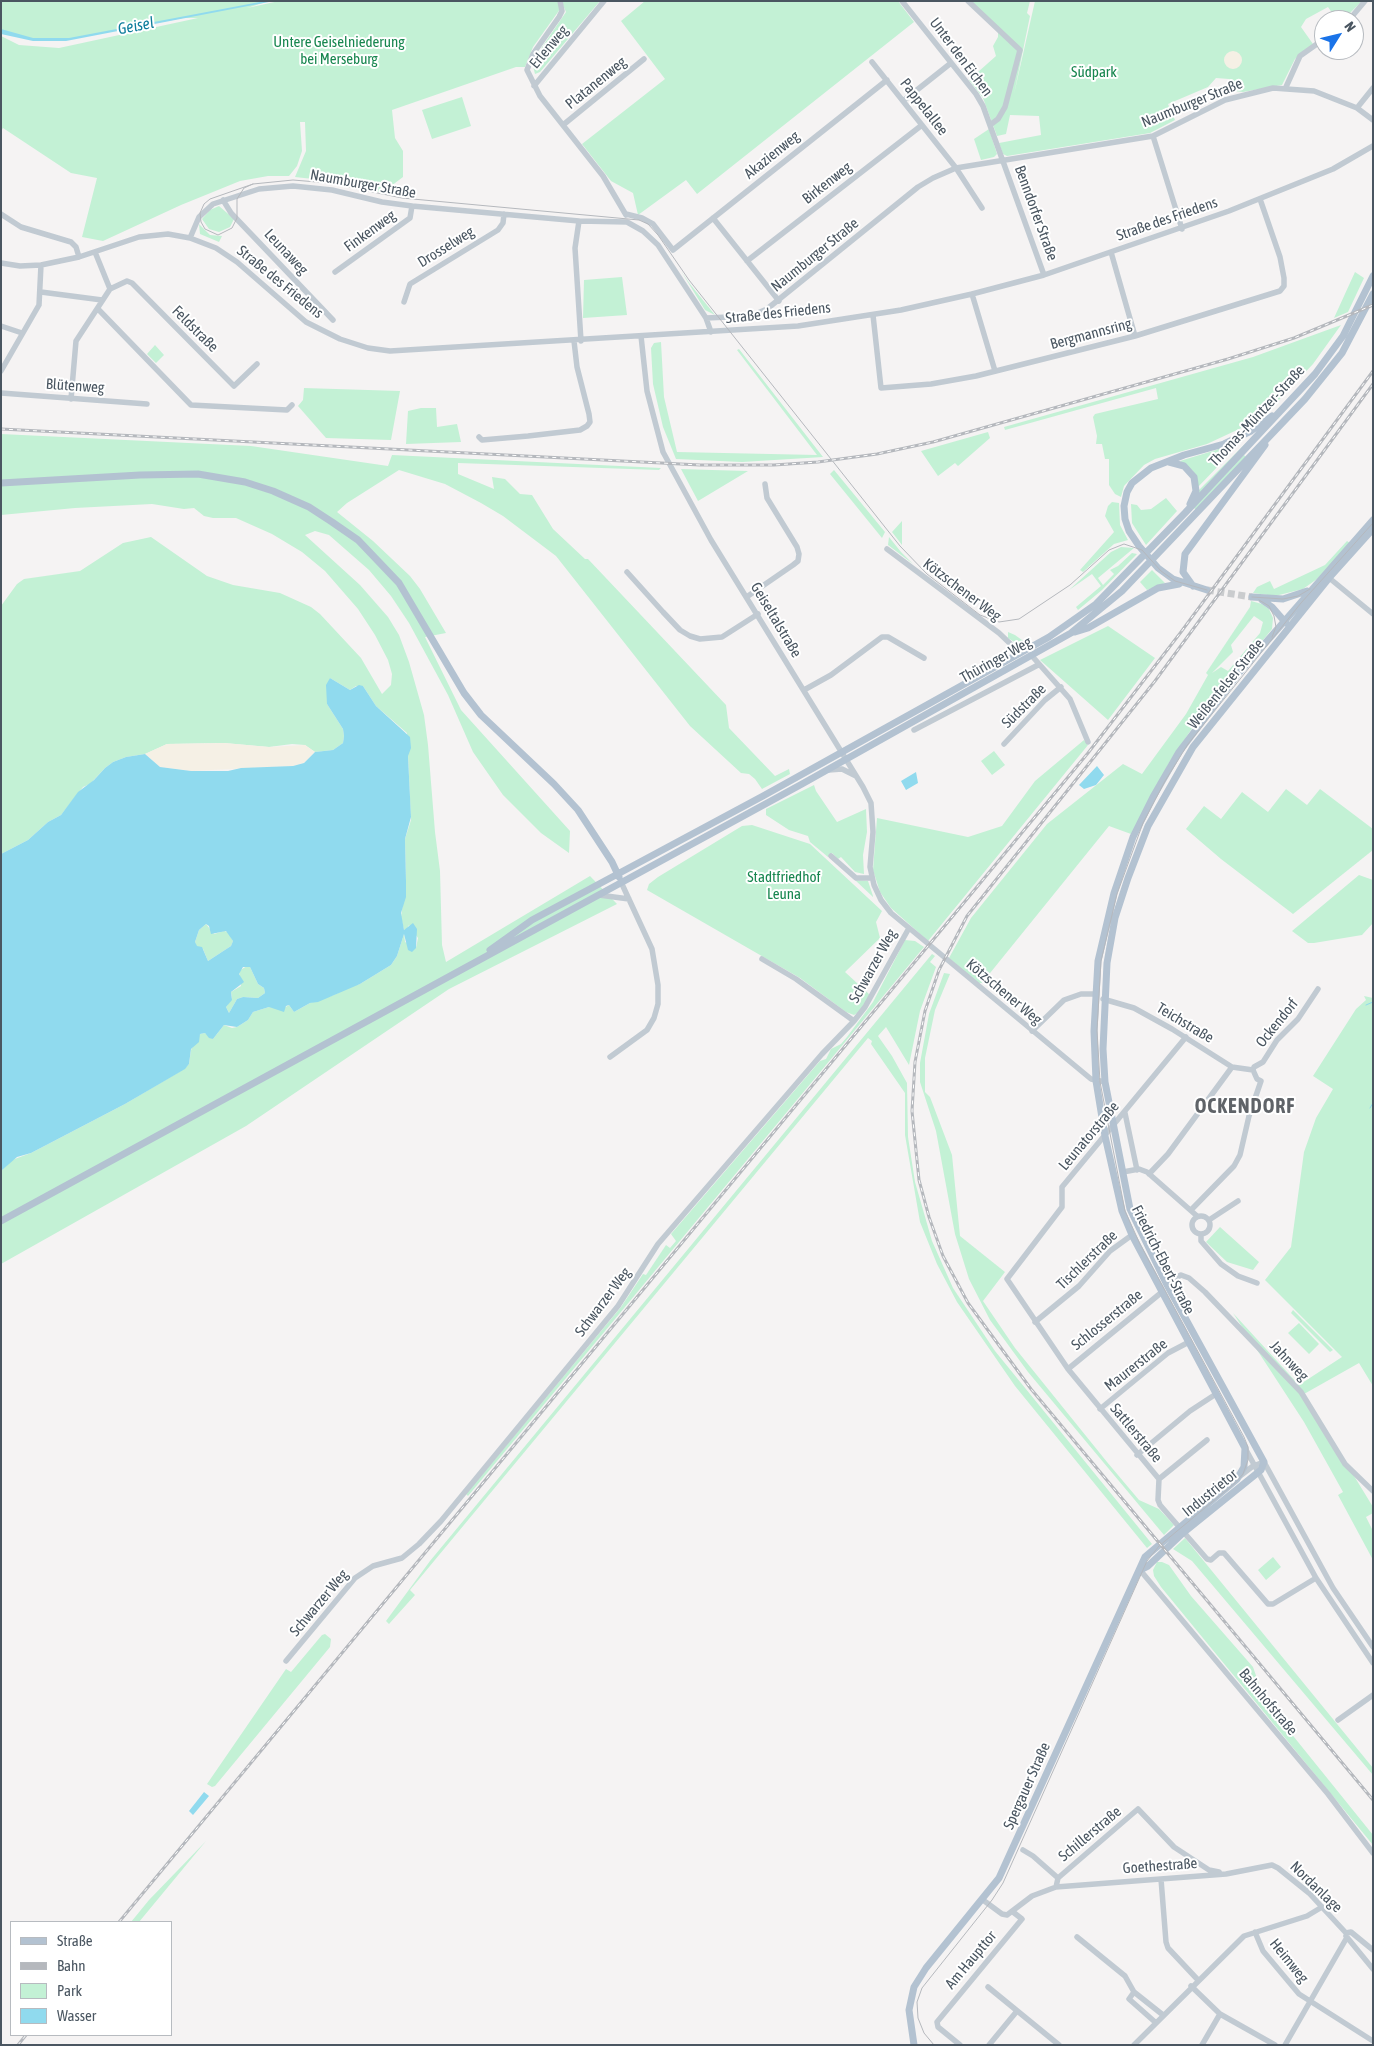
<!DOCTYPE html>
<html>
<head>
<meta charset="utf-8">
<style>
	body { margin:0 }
	#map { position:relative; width:1374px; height:2046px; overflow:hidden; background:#f5f3f3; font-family:"Asap Condensed",sans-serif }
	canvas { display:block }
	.frame { position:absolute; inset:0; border:2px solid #4a5661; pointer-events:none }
	.legend { position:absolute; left:10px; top:1921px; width:162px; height:115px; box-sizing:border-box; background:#fff; border:1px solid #b7bbc0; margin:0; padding:6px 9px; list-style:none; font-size:15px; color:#4a5661 }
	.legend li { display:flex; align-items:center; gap:10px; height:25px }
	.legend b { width:25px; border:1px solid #b7bbc0 }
	.north { position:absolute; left:1314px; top:10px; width:50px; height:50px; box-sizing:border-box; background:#fff; border:1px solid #b7bbc0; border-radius:50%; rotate:54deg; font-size:14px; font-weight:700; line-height:20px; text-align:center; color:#4a5661 }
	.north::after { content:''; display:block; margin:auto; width:18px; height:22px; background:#1a73e8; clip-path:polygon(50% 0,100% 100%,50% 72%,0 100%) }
</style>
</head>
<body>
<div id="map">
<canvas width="1374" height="2046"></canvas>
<div class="frame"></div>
<ul class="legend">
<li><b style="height:6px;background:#b3c2d1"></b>Straße</li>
<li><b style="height:6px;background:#b5b8bd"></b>Bahn</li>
<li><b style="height:14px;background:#c3f1d5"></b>Park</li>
<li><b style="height:14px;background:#90daee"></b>Wasser</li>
</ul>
<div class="north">N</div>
</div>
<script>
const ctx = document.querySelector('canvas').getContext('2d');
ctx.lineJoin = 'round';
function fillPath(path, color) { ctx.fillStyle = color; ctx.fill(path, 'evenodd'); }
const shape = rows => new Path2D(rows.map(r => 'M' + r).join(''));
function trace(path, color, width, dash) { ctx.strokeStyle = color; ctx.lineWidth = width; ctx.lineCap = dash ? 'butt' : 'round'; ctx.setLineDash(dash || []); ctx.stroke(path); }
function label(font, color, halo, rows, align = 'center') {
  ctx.font = font + ' "Asap Condensed",sans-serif'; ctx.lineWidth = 4; ctx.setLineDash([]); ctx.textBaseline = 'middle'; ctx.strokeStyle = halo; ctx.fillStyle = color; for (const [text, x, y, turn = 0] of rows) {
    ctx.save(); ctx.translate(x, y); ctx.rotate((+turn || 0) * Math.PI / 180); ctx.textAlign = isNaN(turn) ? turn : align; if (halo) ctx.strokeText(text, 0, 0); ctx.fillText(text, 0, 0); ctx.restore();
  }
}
fillPath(shape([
	[1,1,269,1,247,8,279,1,600,1,540,72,535,74,533,66,540,50,566,12,563,5,533,47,525,67,516,67,392,110,395,138,403,151,403,177,391,186,378,192,322,180,295,177,306,151,305,122,300,122,302,151,297,166,289,176,268,176,240,181,181,205,103,241,82,237,97,178,71,173,3,128,1,131,1,36,19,45,59,48,198,18,183,18,64,40,33,39,1,32],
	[645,1,898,1,914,22,697,194,686,180,638,215,633,193,611,181,582,144,665,79,621,21],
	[969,1,1030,1,1027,13,1030,16,1014,94,1035,1,1362,1,1343,20,1337,20,1328,7,1306,19,1301,27,1313,44,1295,59,1282,85,1243,92,1234,91,1229,79,1216,78,1208,87,1168,104,1175,120,1150,133,1007,156,1003,154,999,143,1041,135,1039,116,1010,115,1006,134,997,136,983,98,969,80,996,56,993,46,998,37,998,30],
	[462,97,471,126,432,139,422,110],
	[989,129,997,154,994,157,981,160,974,139],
	[219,206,234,219,230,227,219,232,209,229,202,219,210,210],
	[199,224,210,235,222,236,219,242,200,234],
	[681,271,690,284,715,315,705,310],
	[1355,272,1364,278,1348,312,1334,318],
	[622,277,627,315,583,318,584,280],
	[1341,325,1313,364,1275,404,1252,423,1207,444,1155,459,1144,465,1124,486,1121,497,1115,494,1109,485,1109,459,1105,459,1102,444,1096,444,1097,436,1093,417,1095,414,1158,399,1156,388,1005,430,1004,427,1253,357],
	[661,342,664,397,677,452,817,455,737,350,739,349,823,457,742,462,676,459,663,427,653,384,651,348,654,343],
	[155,345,164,355,156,363,147,354],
	[304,388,400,391,391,440,326,438,298,406,303,400],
	[421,408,436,408,437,427,457,424,461,442,406,444,408,411],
	[1260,429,1198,496,1198,491],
	[988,432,990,438,958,466,955,463,938,476,921,451],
	[1,434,251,446,388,466,392,455,661,468,659,470,458,463,458,474,494,489,492,477,505,479,520,494,532,495,553,529,585,559,588,559,726,705,729,728,775,776,789,769,790,774,762,789,755,779,749,774,741,773,690,726,556,556,503,516,481,503,445,484,399,470,347,503,337,512,373,541,410,576,420,589,446,633,425,637,461,710,570,831,569,853,541,833,503,795,473,752,448,695,409,623,391,596,369,570,329,535,315,531,305,535,360,585,388,617,399,635,409,662,424,715,428,745,435,832,440,871,442,945,446,962,590,876,617,904,449,989,246,1126,1,1264,1,1171,12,1160,31,1153,125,1104,184,1069,189,1064,191,1050,200,1034,205,1033,213,1039,224,1025,232,1028,237,1027,248,1020,253,1012,269,1007,284,1008,289,1005,294,1012,310,1003,334,995,349,987,360,984,391,965,397,956,404,934,405,942,416,948,418,938,409,925,407,929,404,930,401,917,406,881,405,839,411,820,407,733,376,706,363,686,356,686,350,690,330,678,327,704,343,729,344,736,343,743,333,750,315,752,305,745,292,744,269,747,224,743,167,744,145,754,126,757,113,762,105,768,90,784,83,787,61,815,48,822,28,840,1,854,1,606,17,584,24,579,80,571,123,543,151,537,207,576,233,585,280,593,311,607,320,614,361,658,382,694,391,685,392,674,388,660,375,635,358,609,325,571,302,552,272,534,236,518,213,518,204,516,194,508,184,509,152,504,75,508,1,515],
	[1246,437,1198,487,1193,471,1180,461,1216,450],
	[1244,455,1246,457,1196,510,1194,508],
	[681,469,712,470,748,471,698,501],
	[834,470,885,532,882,538,830,474],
	[1166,498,1177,511,1146,545,1132,523,1131,504,1137,505,1141,510,1151,509],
	[1112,502,1119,503,1120,525,1128,540,1114,544,1083,572,1080,570,1114,532,1105,516,1108,506],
	[902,521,902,545,892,532],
	[889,537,901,552,913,564,888,545],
	[1347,541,1350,543,1317,579,1303,589,1275,596,1253,593,1257,587,1270,581,1274,589,1325,565],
	[1121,547,1134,548,1098,578,1103,585,1114,574,1110,570,1118,566,1132,553,1137,554,1102,590,1078,610,1076,607,1101,586,1092,574,1069,590,1111,552],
	[1152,570,1165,583,1147,590,1140,582],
	[1251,601,1262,604,1269,609,1273,618,1272,629,1193,727,1170,761,1131,834,1109,826,982,983,978,983,949,958,971,918,1047,824,1123,764,1142,774,1186,714,1208,675,1206,673,1250,607],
	[1254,616,1263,622,1260,633,1228,671,1221,667,1212,673,1233,652,1231,645],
	[1108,626,1155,658,1108,720,1040,660],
	[1008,632,1015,635,1026,643,1019,645,1008,638],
	[1084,740,1088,745,928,941,891,908,880,892,873,870,877,818,968,837,1002,826,1035,781],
	[994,751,1005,765,992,775,981,761],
	[814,785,816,791,837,822,866,809,867,832,863,855,864,874,855,872,841,857,838,859,832,853,828,857,810,842,808,836,789,830,766,815,766,809],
	[1286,789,1307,805,1320,789,1373,829,1373,850,1293,914,1221,859,1186,829,1204,806,1221,819,1242,792,1268,812],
	[752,825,810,844,882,911,876,922,880,938,845,972,870,995,859,1012,854,1015,846,1012,800,978,647,890,649,884,658,877,742,826],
	[1359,875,1373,880,1373,923,1362,935,1314,943,1308,943,1292,931],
	[855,880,868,881,873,896,873,897],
	[206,924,214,934,224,931,228,932,233,941,231,946,208,961,203,949,196,946,195,942,199,930],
	[905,940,915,941,924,947,468,1496,466,1494,621,1307,643,1274,646,1275,666,1245,670,1248,676,1241,671,1234,820,1061,826,1059,831,1049,841,1044,847,1037,873,1002],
	[932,954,935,956,930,962,936,967,920,1011,909,1065,886,1027,878,1036,892,1056,907,1083,908,1137,915,1182,932,1241,953,1288,995,1351,1152,1544,1147,1548,1015,1386,957,1302,937,1264,920,1222,905,1135,905,1093,871,1044,872,1041,868,1038,410,1590,415,1595,389,1624,386,1621,430,1561],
	[247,966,250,967,258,984,264,988,265,993,258,998,243,997,237,999,229,1013,226,1007,232,998,231,992,241,986,239,971],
	[944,973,950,974,935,1010,925,1058,925,1092,930,1097,952,1155,960,1236,1005,1272,983,1301,1015,1348,1107,1462,1139,1500,1159,1509,1174,1525,1164,1535,1028,1372,990,1320,969,1279,955,1234,936,1131,920,1082,920,1063,929,1014],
	[1364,996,1373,998,1373,1386,1359,1363,1304,1394,1373,1507,1373,1513,1366,1517,1373,1531,1373,1560,1338,1495,1343,1492,1304,1422,1233,1313,1299,1385,1342,1357,1265,1280,1291,1247,1304,1152,1316,1118,1333,1089,1313,1076,1356,1009,1366,1000],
	[1220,1227,1259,1262,1253,1270,1227,1262,1206,1242],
	[1293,1310,1333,1350,1330,1352,1291,1313],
	[1299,1323,1319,1344,1309,1354,1288,1333],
	[1185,1538,1373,1768,1373,1775,1192,1561,1173,1549],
	[1273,1557,1281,1567,1266,1580,1258,1570],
	[1157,1562,1162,1562,1169,1565,1191,1596,1253,1667,1265,1701,1373,1835,1373,1845,1161,1587,1154,1576,1153,1570],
	[325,1634,331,1639,330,1647,215,1786,212,1787,207,1784,286,1669,291,1672,322,1635],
	[206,1841,139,1922,131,1922,149,1900]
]), '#c3f1d5');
fillPath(shape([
	'1224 60a9 9 0 1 1 18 0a9 9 0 1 1-18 0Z',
	[224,743,269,747,305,745,315,752,304,763,293,766,191,771,160,767,145,754,167,744]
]), '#f5f0e5');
fillPath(shape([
	[265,1,274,1,66,41,33,41,1,34,1,29,33,38,69,38],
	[330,678,350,690,359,685,363,686,376,706,410,737,411,748,408,756,411,817,405,839,406,881,406,897,401,913,404,930,413,923,417,929,416,948,412,952,408,950,404,934,397,956,391,965,360,984,318,1002,310,1003,294,1012,289,1005,286,1006,284,1012,269,1007,253,1012,248,1020,237,1027,224,1025,213,1039,209,1038,205,1033,200,1034,199,1042,191,1049,189,1064,185,1069,125,1104,31,1153,17,1157,1,1171,1,854,28,840,48,822,61,815,78,792,94,780,105,768,113,762,126,757,145,754,160,767,191,771,228,771,241,768,293,766,304,763,315,752,333,750,343,743,344,736,343,729,327,704,326,685],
	[206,924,209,926,211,934,226,931,233,941,231,946,208,961,202,947,197,946,195,942,199,930],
	[243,967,250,967,258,984,264,988,265,993,258,998,243,997,237,999,229,1013,226,1007,232,1000,231,992,244,982,239,974],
	[1097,766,1104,775,1096,785,1084,789,1079,785],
	[916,772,918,783,906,790,901,781],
	[204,1792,209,1796,193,1815,189,1811]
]), '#90daee');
trace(shape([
	[1366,1005,1373,1002],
	[1370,1108,1373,1103]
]), '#90daee', 1);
trace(shape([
	[1207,590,1252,597]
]), '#caccce', 7, [7, 3.5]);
trace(shape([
	[560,1,562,11,559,17,533,54,527,70,540,96,603,176,626,215],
	[902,1,976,94,983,106,1044,275],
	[968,1,1020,50,1005,107,998,119,990,125],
	[1349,20,1365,1],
	[872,62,956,168,982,208],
	[534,86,604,1],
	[1286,87,1300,56,1324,39],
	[903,101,951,63],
	[1357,108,1373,88],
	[563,125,644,59],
	[1153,136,1182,229],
	[223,200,231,213,333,320],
	[1,214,21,227,71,242,76,247,79,257],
	[626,214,642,218,653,224,673,250,887,80],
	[713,218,779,301],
	[579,221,575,248,581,341],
	[190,238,199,217,213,204,259,189,293,186,332,190,382,202,412,206,579,221,627,222,643,231,658,245,706,318,711,332],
	[1111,252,1135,336],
	[747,261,922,125],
	[1,263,20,266,41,265,79,257,139,237,168,234,190,238,216,248,237,262,306,322,340,339,368,348,390,351,798,326,901,310,972,294,1044,275,1229,211,1333,169,1373,146],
	[335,272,410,218,412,206],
	[110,289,127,281,132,283,234,386,257,364],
	[41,292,102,300],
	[972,294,995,371],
	[404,302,410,284,498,230,503,223,504,214],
	[98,309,191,405,287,410,292,405],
	[873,315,881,388,931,384,976,376,1135,336,1280,291,1284,286,1284,278,1280,257,1260,199],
	[706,318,751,316,767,309,918,187,933,178,956,168,1153,136,1225,100,1273,88,1314,91,1357,108,1373,120],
	[1,326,22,333],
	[641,336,647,391,663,452,711,540,863,787,871,803,873,832,870,867,874,885,881,900,891,913,920,937,1091,1079,1105,1082],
	[1,371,39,305,41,265],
	[1,393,147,404],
	[71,399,76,341,110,289,95,252],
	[479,437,482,440,528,436,580,430,587,426,590,422,589,414,577,367,574,341],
	[887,549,999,633,1020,653],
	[627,572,663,612,680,630,690,636,700,639,722,637,758,614],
	[1328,577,1373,614],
	[748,596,793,565,798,561,799,554,797,547,767,498,765,484],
	[1032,656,1070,699,1088,742],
	[804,690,831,675,882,637,888,637,924,658],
	[914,730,1038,665],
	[1004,744,1045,700,1061,687],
	[829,770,842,769,856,776],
	[831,856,856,878,872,878],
	[599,895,629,899],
	[762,959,796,979,854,1021],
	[1103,999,1134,1008,1172,1029,1232,1067,1253,1070],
	[1032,1031,1064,1000,1081,994,1094,994],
	[1186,1037,1062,1187,1062,1207,1007,1279,1068,1369,1159,1479,1158,1500,1160,1505,1207,1559,1211,1560,1219,1553,1224,1553,1268,1604,1273,1604,1316,1578],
	[610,1057,647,1030,654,1018,658,1004,658,985,652,949,621,882],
	[1253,1070,1254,1067,1263,1062,1277,1040,1298,1019,1318,989],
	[1125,1113,1137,1170],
	[1123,1172,1139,1169,1147,1172,1197,1216],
	[1149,1174,1168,1154,1232,1067],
	[1191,1210,1234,1166,1240,1155,1249,1116,1261,1081,1257,1079,1253,1070],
	'1192 1225a9 9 0 1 1 18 0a9 9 0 1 1-18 0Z',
	[1209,1220,1238,1201],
	[1201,1234,1201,1241,1221,1264,1238,1276,1257,1283],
	[1166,1283,1181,1275,1189,1278,1205,1292,1301,1392,1345,1464,1373,1491],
	[1035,1322,1079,1286,1110,1251,1132,1235],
	[1068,1369,1162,1292],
	[1100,1409,1168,1353,1189,1342],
	[1245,1448,1316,1578,1373,1663],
	[1137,1455,1190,1411,1216,1394],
	[1240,1476,1253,1466,1264,1462,1333,1588,1373,1647],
	[1159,1479,1207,1440],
	[1140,1570,1328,1794,1373,1853],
	[286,1661,355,1578,373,1566,402,1558,419,1544,441,1521,618,1306,658,1244,822,1054,854,1021,865,1007,909,928],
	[1338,1720,1373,1695],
	[1058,1878,1138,1809,1174,1847,1209,1870,1219,1872],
	[1161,1879,1166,1942,1168,1948,1198,1980],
	[1056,1887,1226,1874,1272,1865,1278,1868,1309,1893,1346,1933,1351,1932,1373,1950],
	[983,1900,1002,1914,1007,1915,1032,1896,1056,1887,1058,1878,1033,1856,1023,1850],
	[1255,1932,1263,1951,1299,1994,1373,2041],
	[1346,1936,1373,1969],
	[1077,1937,1125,1976,1134,1992,1129,1999,1155,2022],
	[1191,1986,1220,2014,1275,2045],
	[988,1987,1059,2045],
	[1134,1992,1163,2015],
	[960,2045,938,2027,937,2022,1022,1919,1013,1912],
	[989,2045,1017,2011],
	[1134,2045,1244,1936,1307,1916,1322,1907],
	[1202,2045,1220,2014],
	[1285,2045,1346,1939]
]), '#c1cad2', 5.5);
trace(shape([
	[1169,462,1184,466,1194,477,1196,491,1190,504],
	[1,483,140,475,198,474,245,482,273,491,309,507,332,522,358,540,399,583,464,693,481,715,554,784,578,810,612,862,619,877],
	[1193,586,1183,572,1185,554,1265,445],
	[1207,590,1173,579,1158,568,1139,546,1129,531,1125,519,1124,506,1127,492,1132,483,1151,468,1184,455,1224,444,1251,431,1272,416],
	[1252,597,1283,599,1307,591],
	[1262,600,1272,607,1286,623],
	[1075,632,1088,628,1158,588,1179,584],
	[490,950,532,920,763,796,1049,637,1096,604,1185,513,1315,374,1343,336,1373,276],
	[1,1221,802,784,1071,633,1122,591,1305,399,1342,353,1373,294],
	[1140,1570,1148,1566,1183,1533,1261,1470,1264,1462,1166,1283,1130,1209,1105,1082,1103,1049,1107,963,1115,918,1128,878,1148,826,1193,747,1329,578,1373,529],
	[914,2045,909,2010,914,1987,926,1968,999,1878,1145,1557,1237,1479,1244,1467,1245,1448,1132,1235,1122,1211,1105,1136,1096,1081,1094,1031,1098,961,1114,893,1133,837,1153,797,1179,752,1239,673,1373,520]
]), '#b3c2d1', 7);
trace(shape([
	[253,184,244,188,237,199,237,218,232,228,218,235,205,229,201,222,200,213,204,204,210,199,253,184,293,180,329,183,402,198,639,220,648,224,658,235,689,280,900,546,927,574,980,615,999,622,1019,619,1070,585,1109,550,1124,544,1142,550,1161,571,1175,581,1207,590],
	[1252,597,1283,599,1298,596,1310,589],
	[1259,600,1269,606,1274,616,1276,627,1272,637],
	[934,2045,924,2033,918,2018,917,2002,922,1988,992,1900,1003,1883,1147,1561,1159,1546,1235,1483,1243,1474,1248,1460,1248,1447,1244,1437,1140,1244,1125,1211,1100,1082,1097,1030,1101,961,1117,894,1143,823,1165,781,1188,744,1301,603,1373,523]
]), '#b5b8bd', 1);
const rail = shape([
	[1373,384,1155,681,967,916,939,970,925,1011,915,1062,912,1111,919,1180,929,1217,943,1256,968,1303,1031,1389,1373,1800],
	[1,429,700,465,774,465,818,462,877,454,933,442,1228,359,1294,338,1373,305],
	[119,1922,1088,753,1181,632,1373,371],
	[18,2045,26,2035]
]);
trace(rail, '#b5b8bd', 3);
trace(rail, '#fff', 1, [4]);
label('15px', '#17864f', '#fff', [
	["Untere Geiselniederung",339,42],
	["bei Merseburg",339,59],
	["Südpark",1094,72],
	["Stadtfriedhof",784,877],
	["Leuna",784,894]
]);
label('15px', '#4a5661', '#fff', [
	["Erlenweg",549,47,-50],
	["Unter den Eichen",961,57,53],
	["Platanenweg",596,83,-39],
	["Naumburger Straße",1192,103,-22],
	["Pappelallee",924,107,52],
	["Akazienweg",772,155,-39],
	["Birkenweg",827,183,-38],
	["Naumburger Straße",363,184,10],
	["Benndorfer Straße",1036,213,70],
	["Straße des Friedens",1167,219,-19],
	["Finkenweg",370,231,-36],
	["Drosselweg",446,247,-32],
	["Leunaweg",286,252,47],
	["Naumburger Straße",815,255,-39],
	["Straße des Friedens",280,282,39],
	["Straße des Friedens",778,313,-6],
	["Feldstraße",195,329,45],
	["Bergmannsring",1091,334,-15],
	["Blütenweg",75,386,4],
	["Thomas-Müntzer-Straße",1257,416,-47],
	["Kötzschener Weg",962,590,37],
	["Geiseltalstraße",776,620,59],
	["Thüringer Weg",996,660,-29],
	["Weißenfelser Straße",1226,684,-51],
	["Südstraße",1024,706,-45],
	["Schwarzer Weg",873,966,-61],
	["Kötzschener Weg",1004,992,40],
	["Teichstraße",1185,1023,31],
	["Ockendorf",1277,1023,-51],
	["Leunatorstraße",1089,1136,-50],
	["Tischlerstraße",1087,1260,-44],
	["Friedrich-Ebert-Straße",1163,1260,63],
	["Schwarzer Weg",603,1302,-53],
	["Schlosserstraße",1107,1320,-39],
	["Jahnweg",1289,1361,47],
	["Maurerstraße",1136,1365,-38],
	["Sattlerstraße",1136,1433,50],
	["Industrietor",1210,1493,-39],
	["Schwarzer Weg",319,1603,-50],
	["Bahnhofstraße",1268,1702,50],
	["Spergauer Straße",1027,1786,-66],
	["Schillerstraße",1090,1834,-40],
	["Goethestraße",1160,1866,-4],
	["Nordanlage",1316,1887,44],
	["Am Haupttor",971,1960,-50],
	["Heimweg",1289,1961,51]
]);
label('italic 16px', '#0c7c9b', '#fff', [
	["Geisel",136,26,-11]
]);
ctx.letterSpacing = '1px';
label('bold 20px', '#5f6368', '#fff', [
	["OCKENDORF",1245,1107]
]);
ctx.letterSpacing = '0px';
</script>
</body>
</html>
